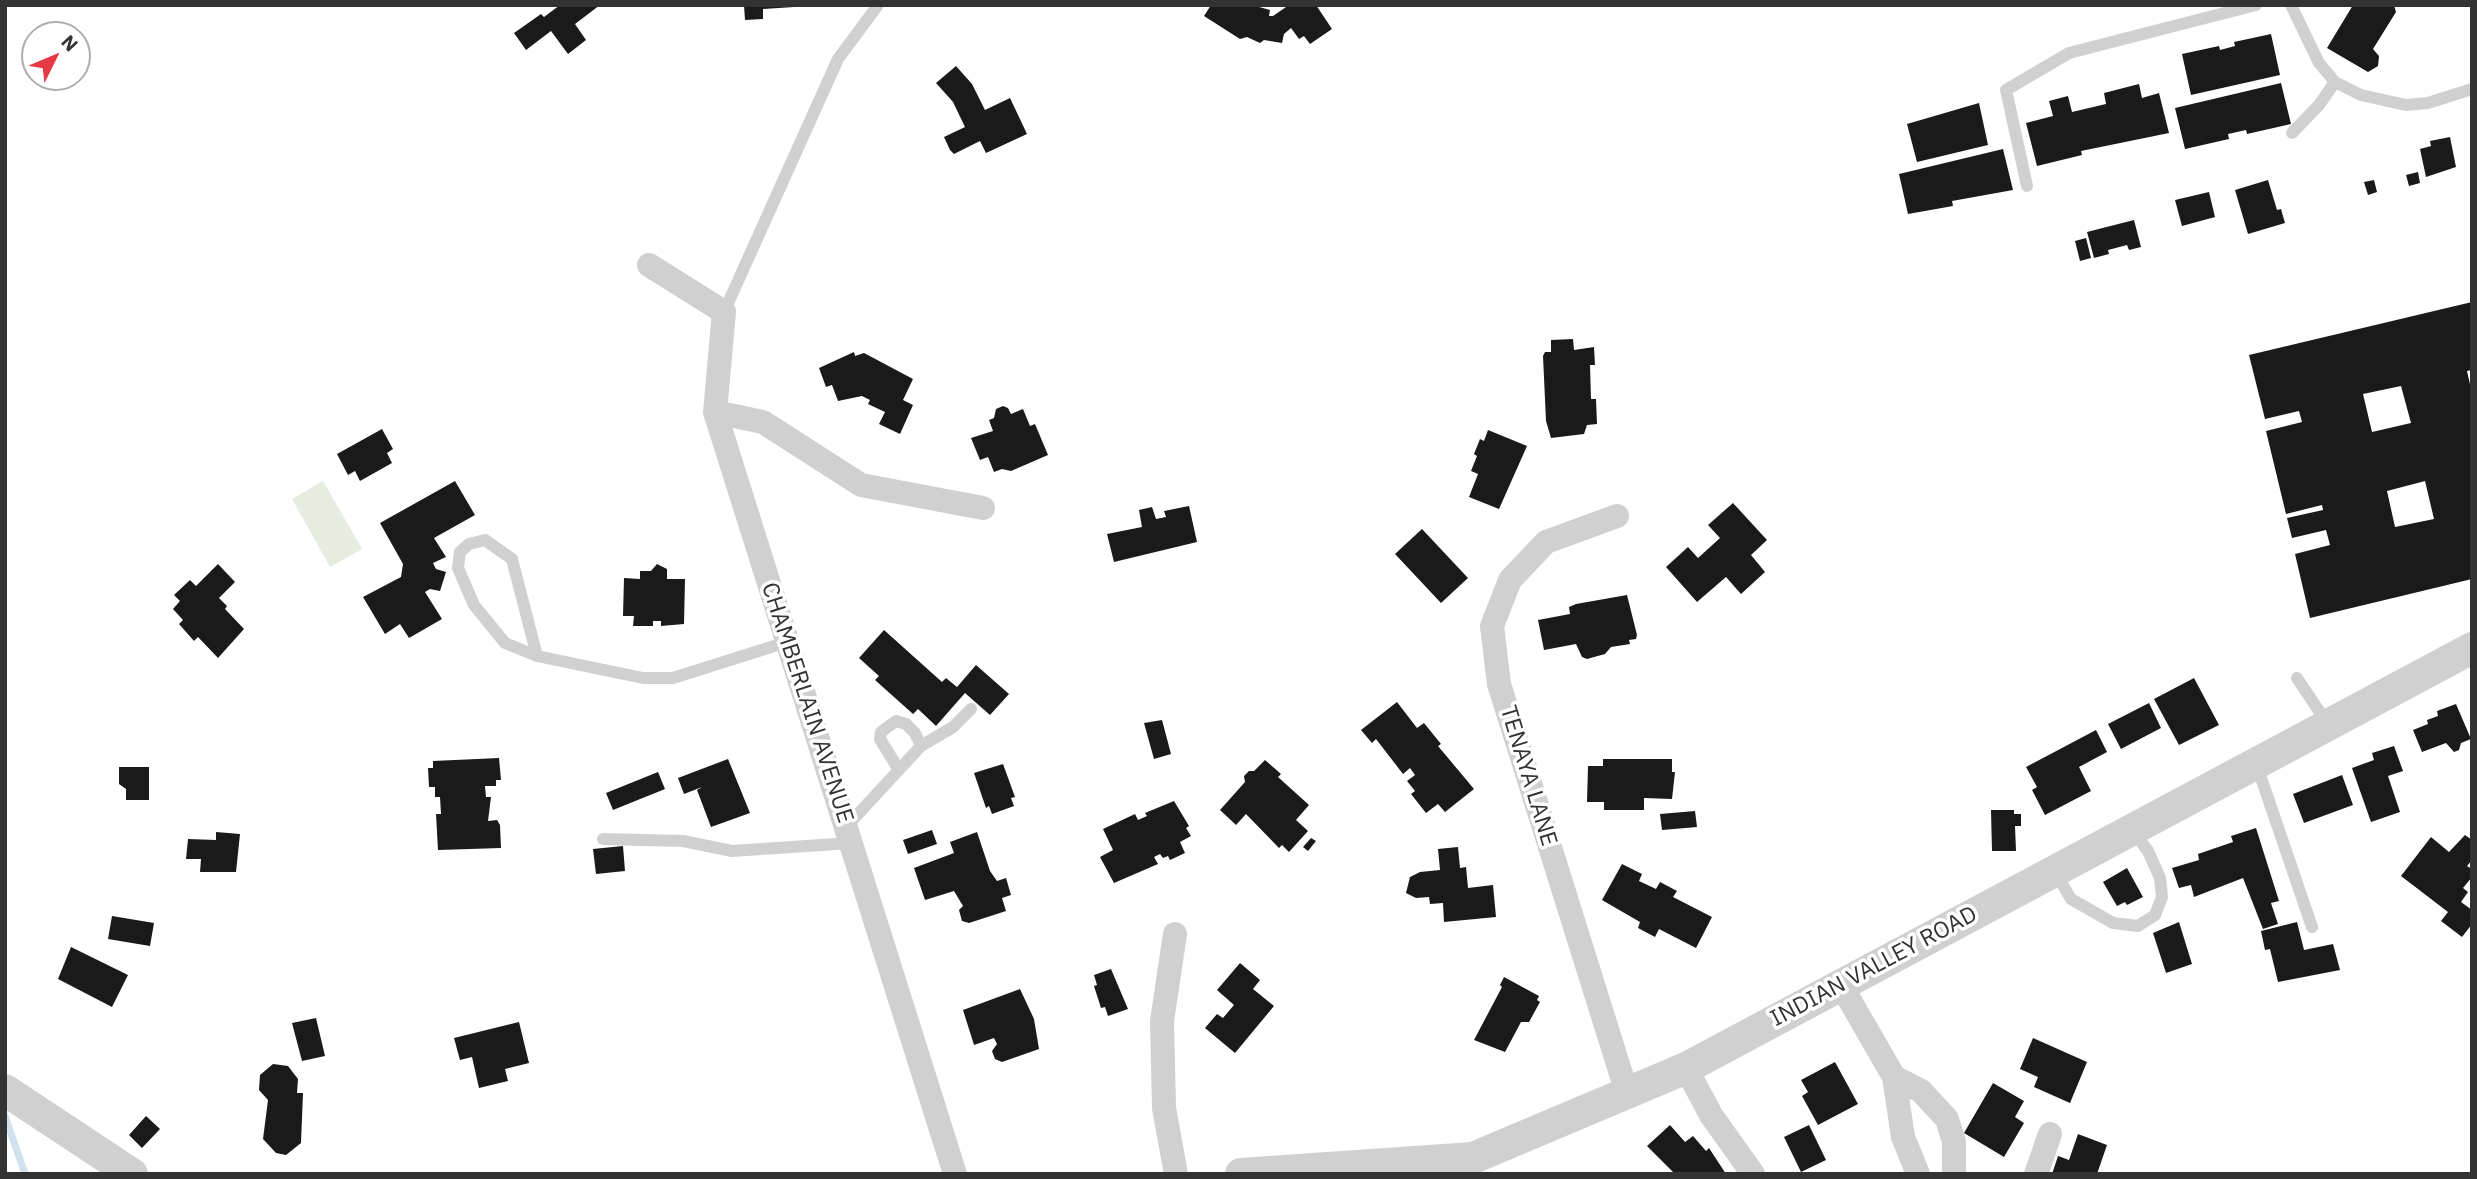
<!DOCTYPE html>
<html>
<head>
<meta charset="utf-8">
<style>
	body { margin:0 }
	#map { position:relative; width:2477px; height:1179px; overflow:hidden; background:#fff; font-family:"IBM Plex Sans",sans-serif }
	canvas { display:block }
	.frame { position:absolute; inset:0; border:7px solid #333; pointer-events:none }
	.north { position:absolute; left:21px; top:21px; width:70px; height:70px; box-sizing:border-box; background:#fff; border:2px solid #adadad; border-radius:50%; rotate:47deg; font-size:19px; font-weight:700; line-height:28px; text-align:center; color:#333 }
	.north::after { content:''; display:block; margin:auto; width:24px; height:32px; background:#e63946; clip-path:polygon(50% 0,100% 100%,50% 72%,0 100%) }
</style>
</head>
<body>
<div id="map">
<canvas width="2477" height="1179"></canvas>
<div class="frame"></div>
<div class="north">N</div>
</div>
<script>
const ctx = document.querySelector('canvas').getContext('2d');
ctx.lineJoin = 'round';
function fillPath(path, color) { ctx.fillStyle = color; ctx.fill(path, 'evenodd'); }
const shape = rows => new Path2D(rows.map(r => 'M' + r).join(''));
function trace(path, color, width, dash) { ctx.strokeStyle = color; ctx.lineWidth = width; ctx.lineCap = dash ? 'butt' : 'round'; ctx.setLineDash(dash || []); ctx.stroke(path); }
function label(font, color, halo, rows, align = 'center') {
  ctx.font = font + ' "IBM Plex Sans",sans-serif'; ctx.lineWidth = 7; ctx.setLineDash([]); ctx.textBaseline = 'middle'; ctx.strokeStyle = halo; ctx.fillStyle = color; for (const [text, x, y, turn = 0] of rows) {
    ctx.save(); ctx.translate(x, y); ctx.rotate((+turn || 0) * Math.PI / 180); ctx.textAlign = isNaN(turn) ? turn : align; if (halo) ctx.strokeText(text, 0, 0); ctx.fillText(text, 0, 0); ctx.restore();
  }
}
fillPath(shape([
	[323,481,362,549,330,567,292,499]
]), '#e6ecdf');
trace(shape([
	[5,1116,25,1174]
]), '#cfe2ee', 7);
fillPath(shape([
	[560,5,600,5,575,24,586,40,568,54,551,31,526,50,514,33,541,14,544,17],
	[744,5,794,5,794,7,763,9,763,19,745,20],
	[1211,5,1252,5,1270,10,1269,16,1273,16,1289,5,1316,5,1332,29,1310,44,1304,36,1299,39,1291,28,1284,34,1282,43,1264,40,1260,43,1247,37,1240,39,1204,16],
	[2353,5,2394,5,2396,12,2373,49,2379,56,2378,66,2368,72,2327,48],
	[2271,34,2280,75,2191,95,2182,54,2219,46,2220,50,2235,46,2234,42],
	[956,66,972,84,985,110,1010,98,1027,134,986,153,980,141,954,154,950,150,944,137,965,127,953,102,936,83],
	[2281,83,2291,124,2247,134,2246,130,2228,134,2229,139,2185,149,2175,108],
	[2139,84,2142,98,2159,93,2169,133,2081,151,2082,155,2037,166,2026,123,2053,116,2049,101,2068,96,2072,112,2106,104,2104,93],
	[1979,103,1988,145,1917,162,1907,124],
	[2450,137,2456,167,2426,177,2420,149,2431,146,2430,141],
	[2003,149,2013,190,1952,201,1953,206,1908,214,1899,174],
	[2418,172,2420,183,2409,186,2406,175],
	[2268,180,2277,210,2281,209,2285,223,2248,234,2235,190],
	[2374,180,2377,192,2368,195,2364,182],
	[2209,192,2215,217,2182,226,2175,200],
	[2134,220,2141,247,2129,250,2127,245,2108,250,2109,254,2094,258,2087,232],
	[2086,238,2091,258,2080,261,2075,241],
	[2472,302,2472,370,2467,371,2472,393,2472,579,2310,618,2295,554,2330,545,2326,530,2292,538,2287,518,2323,510,2322,505,2286,514,2266,431,2302,422,2299,411,2265,419,2249,355],
	[2401,386,2411,423,2372,432,2363,394],
	[2425,481,2434,519,2395,527,2387,491],
	[1573,339,1574,350,1594,347,1595,365,1590,365,1591,399,1596,399,1597,424,1587,425,1584,434,1551,438,1546,421,1543,356,1545,352,1551,352,1551,340],
	[854,352,855,356,864,353,913,379,903,400,913,405,900,434,879,424,885,412,868,404,870,400,862,396,838,401,832,385,826,387,819,368],
	[1003,406,1008,408,1011,414,1023,409,1030,426,1035,424,1048,455,1011,471,1002,469,994,472,988,457,980,460,971,438,993,431,989,420,994,418,996,409],
	[382,429,393,449,387,453,392,463,360,481,355,471,348,475,337,454],
	[1488,430,1527,446,1499,509,1469,497,1478,474,1471,471,1477,456,1474,454,1480,439,1484,441],
	[455,481,475,515,434,538,446,557,433,563,436,569,446,572,440,591,430,589,425,592,442,619,409,638,400,624,385,634,363,597,401,577,403,564,380,523],
	[1733,503,1767,540,1751,555,1765,572,1741,594,1726,577,1697,602,1666,567,1688,547,1698,558,1720,538,1708,525],
	[1189,506,1197,542,1114,562,1107,534,1142,527,1139,510,1152,507,1156,519,1166,517,1164,511],
	[1422,529,1468,578,1441,603,1395,554],
	[218,564,235,582,219,598,227,606,225,609,244,629,218,658,198,637,194,641,179,624,183,620,173,609,180,601,174,595,190,580,196,586],
	[657,564,667,569,667,579,685,579,684,624,661,626,661,621,653,621,653,626,633,626,634,616,623,616,624,578,640,579,640,571,651,571],
	[1627,595,1637,635,1636,639,1629,640,1630,644,1611,647,1605,654,1587,659,1582,657,1576,644,1544,650,1538,620,1570,614,1569,607,1576,604],
	[884,630,942,682,946,678,957,687,976,665,1009,694,990,715,965,693,936,726,918,709,913,714,875,680,879,676,859,658],
	[2194,678,2219,725,2179,745,2154,699],
	[1397,702,1417,728,1424,723,1441,744,1438,746,1474,789,1445,812,1438,804,1426,813,1411,794,1415,791,1407,781,1415,775,1410,768,1403,774,1376,739,1372,743,1361,730],
	[2149,703,2161,728,2121,749,2108,724],
	[2456,704,2471,739,2461,743,2459,750,2454,752,2446,743,2422,752,2413,730,2428,724,2427,720,2438,716,2437,711],
	[1162,720,1171,754,1154,759,1144,723],
	[2096,730,2107,752,2079,767,2091,791,2045,815,2032,790,2037,787,2026,767],
	[2394,746,2403,771,2388,776,2400,812,2371,822,2352,768,2374,760,2372,753],
	[499,758,501,780,496,780,496,786,485,786,486,797,491,797,488,821,497,820,500,825,501,848,438,850,436,814,441,814,440,797,435,797,435,787,429,787,428,768,433,768,433,761],
	[728,759,750,813,711,827,697,790,702,787,684,794,678,778],
	[1603,759,1672,759,1672,772,1675,772,1672,799,1644,798,1644,810,1604,810,1604,802,1587,802,1588,766,1603,766],
	[1265,760,1281,774,1278,777,1309,805,1296,820,1308,831,1289,852,1282,845,1279,848,1246,814,1236,825,1220,810,1245,782,1244,776,1249,771,1254,771],
	[1003,764,1015,797,1011,798,1014,806,992,814,989,806,986,808,974,773],
	[119,767,149,767,149,800,126,800,126,789,119,784],
	[658,772,665,789,613,810,606,793],
	[2342,775,2353,805,2304,823,2293,794],
	[1174,801,1189,826,1186,828,1191,836,1180,842,1185,853,1170,860,1168,856,1163,858,1160,854,1154,857,1158,864,1114,883,1100,857,1113,850,1103,829,1135,814,1138,820,1147,816,1145,813],
	[1991,810,2014,810,2014,814,2021,814,2021,826,2015,826,2016,851,1992,851],
	[1695,811,1697,827,1662,830,1660,814],
	[2256,828,2279,901,2271,903,2278,924,2263,929,2243,878,2194,897,2191,885,2179,888,2172,868,2199,860,2198,854,2233,842,2231,836],
	[932,830,937,844,908,854,903,840],
	[216,832,240,834,236,872,200,872,201,859,186,859,188,839,216,840],
	[977,832,990,871,997,881,1006,878,1011,895,1002,898,1006,911,969,923,962,921,959,910,963,906,954,891,925,900,914,868,954,853,950,842],
	[2465,835,2472,840,2472,860,2467,866,2472,869,2472,877,2463,888,2468,892,2461,902,2472,910,2472,924,2462,937,2441,921,2448,912,2401,876,2431,837,2449,852],
	[1311,838,1316,841,1308,851,1303,847],
	[623,846,625,871,596,874,593,849],
	[1458,847,1460,868,1466,867,1468,888,1493,885,1496,917,1444,922,1443,903,1430,904,1429,897,1416,898,1406,893,1410,877,1420,872,1440,870,1438,849],
	[1622,864,1642,874,1639,881,1656,889,1660,882,1677,891,1673,897,1712,917,1696,948,1659,929,1655,937,1638,928,1640,922,1602,900],
	[2127,868,2143,897,2127,905,2125,902,2117,906,2103,882],
	[112,916,154,923,150,946,108,939],
	[2179,922,2192,964,2166,973,2153,933],
	[2297,922,2304,950,2333,944,2340,970,2278,982,2270,949,2265,950,2261,931],
	[71,947,128,975,112,1007,58,979],
	[1240,963,1260,980,1253,989,1274,1006,1235,1053,1205,1028,1217,1014,1223,1018,1234,1005,1217,990],
	[1111,969,1128,1009,1108,1016,1105,1007,1101,1008,1094,986,1097,985,1094,975],
	[1504,977,1539,996,1537,1000,1540,1002,1529,1022,1521,1022,1505,1052,1474,1040,1502,987,1500,985],
	[1020,989,1034,1019,1039,1049,1002,1062,995,1059,992,1051,997,1044,994,1038,974,1045,963,1010],
	[316,1018,325,1056,302,1061,292,1023],
	[519,1022,529,1063,505,1069,508,1081,479,1088,472,1057,460,1060,454,1038],
	[2033,1038,2087,1062,2070,1103,2034,1087,2038,1077,2020,1069],
	[1835,1062,1858,1104,1818,1125,1802,1096,1808,1092,1801,1080],
	[273,1064,288,1066,298,1079,297,1093,303,1093,301,1143,286,1155,276,1153,263,1139,268,1100,259,1090,260,1075],
	[1993,1083,2024,1101,2015,1117,2024,1123,2004,1157,1964,1133],
	[146,1116,160,1129,142,1148,129,1135],
	[1670,1125,1685,1142,1693,1136,1706,1151,1709,1148,1726,1174,1671,1174,1673,1172,1647,1146],
	[1809,1125,1826,1160,1801,1172,1784,1137],
	[2078,1134,2107,1145,2097,1174,2052,1174,2058,1156,2069,1160]
]), '#1a1a1a');
trace(shape([
	[2291,5,2319,63,2335,82,2361,95,2406,105,2428,103,2472,89],
	[2292,133,2319,105,2335,82],
	[2027,186,2006,90,2069,53,2256,5],
	[724,312,838,59,878,5],
	[537,656,512,559,485,540,469,544,460,552,458,568,474,605,505,643,537,656,643,678,673,678,787,642],
	[2297,678,2327,723],
	[2256,763,2312,927],
	[899,770,880,739,881,732,896,721,906,724,915,733,921,746],
	[846,827,921,746,953,727,971,709],
	[603,839,683,841,732,851,851,843],
	[2055,872,2071,899,2113,923,2138,926,2155,915,2162,897,2160,878,2148,851,2132,830]
]), '#d0d0d0', 12);
trace(shape([
	[649,265,724,312,715,412,955,1174],
	[715,412,763,422,861,485,983,508],
	[1617,516,1546,542,1510,580,1492,626,1499,684,1627,1093],
	[1175,934,1162,1021,1164,1108,1176,1174],
	[1841,985,1894,1077,1903,1137,1918,1174],
	[1686,1068,1711,1115,1753,1174],
	[1894,1077,1921,1091,1947,1119,1954,1142,1954,1174],
	[2036,1174,2050,1134]
]), '#d0d0d0', 24);
trace(shape([
	[5,1090,132,1174],
	[1241,1174,1473,1158,1627,1093,1686,1068,2472,648]
]), '#d0d0d0', 32);
label('23px', '#333', '#fff', [
	["CHAMBERLAIN AVENUE",807,703,72],
	["TENAYA LANE",1528,776,73],
	["INDIAN VALLEY ROAD",1874,967,-28]
]);
</script>
</body>
</html>
